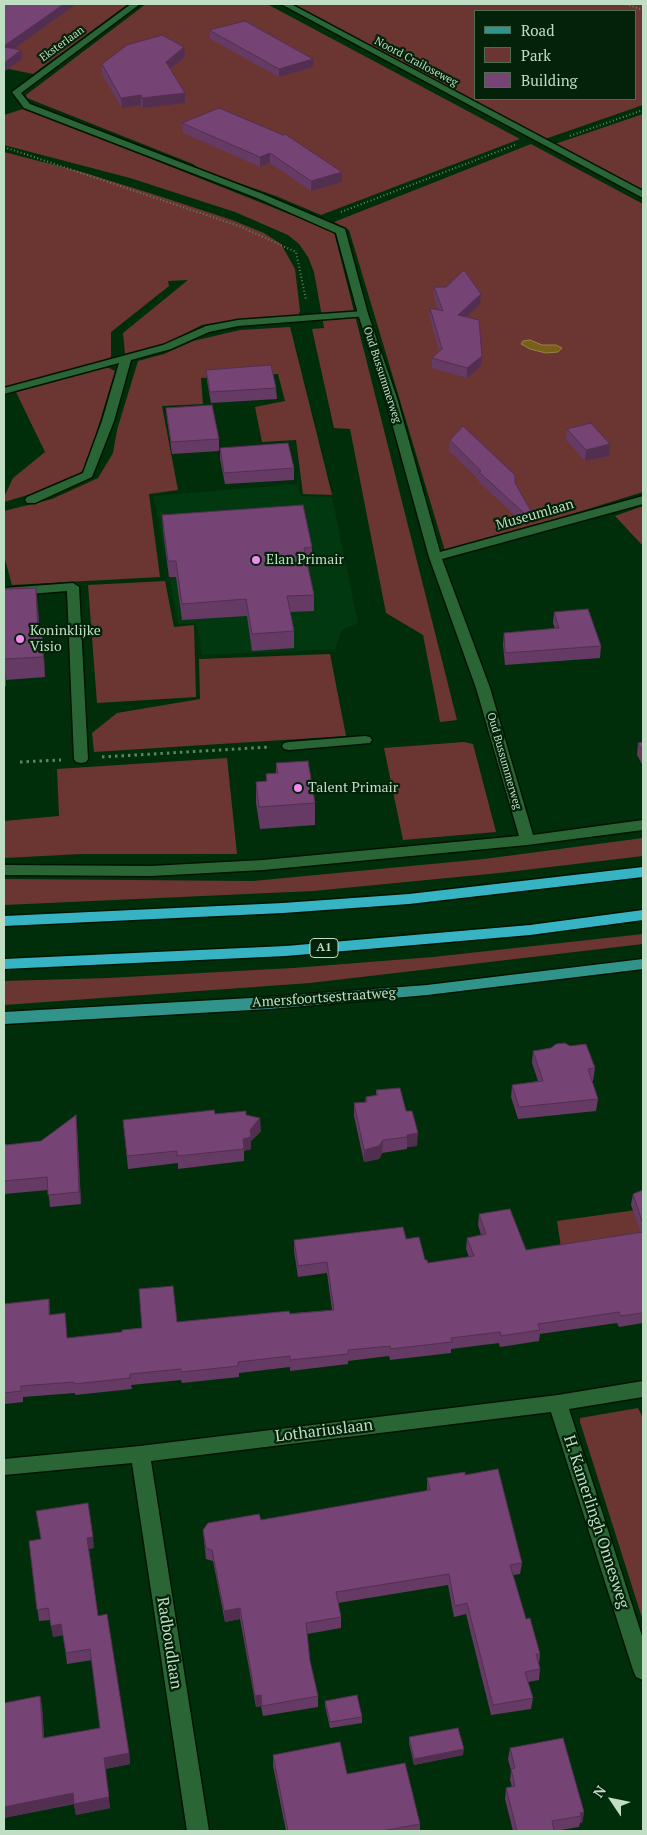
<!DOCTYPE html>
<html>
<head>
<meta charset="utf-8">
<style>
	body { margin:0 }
	#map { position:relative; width:647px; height:1835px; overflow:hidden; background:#002e0b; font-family:"PT Serif",serif }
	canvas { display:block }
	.frame { position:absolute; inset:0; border:5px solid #c0dec3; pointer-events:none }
	.legend { position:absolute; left:474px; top:10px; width:162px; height:90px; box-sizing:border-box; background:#032209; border:1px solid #4f6d53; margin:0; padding:6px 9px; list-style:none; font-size:15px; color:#c0dec3 }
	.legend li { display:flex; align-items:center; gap:10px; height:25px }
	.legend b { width:25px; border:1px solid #4f6d53 }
	.north { position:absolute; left:587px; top:1775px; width:50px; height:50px; -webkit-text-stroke:4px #032209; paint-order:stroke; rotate:304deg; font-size:14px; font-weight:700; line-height:20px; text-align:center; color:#c0dec3 }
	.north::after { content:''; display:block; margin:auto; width:18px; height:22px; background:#c0dec3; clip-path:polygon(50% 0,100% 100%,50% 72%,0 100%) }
</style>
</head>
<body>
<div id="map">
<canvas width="647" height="1835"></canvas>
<div class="frame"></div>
<ul class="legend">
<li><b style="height:6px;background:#31948b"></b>Road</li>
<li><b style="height:14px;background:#6b3631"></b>Park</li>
<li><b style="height:14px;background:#754374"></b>Building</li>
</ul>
<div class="north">N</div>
</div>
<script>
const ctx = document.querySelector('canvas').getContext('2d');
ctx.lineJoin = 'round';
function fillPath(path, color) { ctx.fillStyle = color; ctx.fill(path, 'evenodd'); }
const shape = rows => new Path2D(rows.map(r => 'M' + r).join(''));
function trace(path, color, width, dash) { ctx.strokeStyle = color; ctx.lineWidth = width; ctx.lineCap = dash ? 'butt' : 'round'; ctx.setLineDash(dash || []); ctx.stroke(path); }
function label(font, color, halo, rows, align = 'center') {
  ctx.font = font + ' "PT Serif",serif'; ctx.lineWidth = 4.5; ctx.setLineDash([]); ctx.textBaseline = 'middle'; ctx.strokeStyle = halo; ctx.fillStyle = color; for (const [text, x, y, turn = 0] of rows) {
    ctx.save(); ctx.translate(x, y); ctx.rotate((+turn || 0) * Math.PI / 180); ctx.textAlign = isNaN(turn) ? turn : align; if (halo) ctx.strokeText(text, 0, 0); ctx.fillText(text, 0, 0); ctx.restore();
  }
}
fillPath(shape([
	[297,484,300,496,332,497,358,623,342,630,335,649,202,655,197,623,178,624,154,496]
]), '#013810');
fillPath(shape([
	[4,4,128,4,33,74,4,68],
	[146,4,267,4,520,139,321,215,276,196,201,170,193,164,27,98,26,95],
	[294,4,643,4,643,105,545,139],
	[476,11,636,11,636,99,476,99],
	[23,109,47,117,334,232,457,720,440,722,423,635,386,613,350,429,334,428,312,329,324,328,314,272,308,257,299,244,288,235,235,212,130,178,4,145,4,115],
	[643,114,643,191,555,144],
	[531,144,643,204,643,492,485,541,445,551,349,230,334,222],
	[4,152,82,172,159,196,232,220,264,233,281,244,295,269,300,311,298,316,241,319,202,325,164,344,125,354,123,333,188,280,168,281,169,286,111,332,111,357,103,362,4,387],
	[290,327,332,495,303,494,296,440,262,442,255,407,285,401,278,374,201,378,203,404,162,406,178,490,149,494,160,577,12,585,4,556,4,511,52,499,98,478,113,453,117,430,138,361,164,354,193,341,240,330],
	[107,367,115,371,86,467,79,474,48,489,4,502,4,497,13,478,45,452,16,392],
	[643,506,643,546,615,516],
	[165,581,174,627,194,625,196,697,97,703,88,585],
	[330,654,346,736,94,752,92,733,117,713,200,699,199,659],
	[464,742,473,744,496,832,403,840,384,748],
	[227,758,237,854,82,854,4,858,4,821,59,816,57,769],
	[643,838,643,856,499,873,313,891,4,905,4,879,253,881,484,859],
	[643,934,643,944,310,983,4,1005,4,981,109,978,293,968,433,957],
	[643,1209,643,1235,561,1247,557,1221],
	[638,1408,643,1418,643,1621,580,1422,580,1418]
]), '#6b3631');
const water = shape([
	[530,340,542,345,556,345,562,348,558,352,546,353,530,349,521,344,523,341,530,340]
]);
fillPath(water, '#7a5f17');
trace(water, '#8f854b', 1);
const lane = shape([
	[363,311,367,312,368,314,367,316,238,326,209,332,171,349,131,360,114,421,92,477,35,503,27,503,25,500,27,497,83,473,102,421,119,363,4,394,4,388,163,345,206,326,238,320,363,311],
	[73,583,79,587,88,759,86,762,81,763,76,762,74,759,67,591,4,596,4,588,73,583],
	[365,736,370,737,372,740,370,743,289,750,284,749,282,746,284,743,289,742,365,736]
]);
const street = shape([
	[131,4,140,4,21,93,30,104,263,194,345,229,368,314,397,398,440,552,643,496,643,504,442,559,490,688,533,835,643,820,643,830,527,845,263,870,151,876,4,875,4,865,151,866,263,860,519,836,476,688,429,557,385,398,358,314,336,233,257,198,24,108,12,92,131,4],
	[281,4,291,4,643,191,643,198,281,4],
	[643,1381,643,1397,569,1409,643,1639,643,1680,636,1677,633,1670,551,1412,151,1461,209,1831,187,1831,132,1463,4,1475,4,1459,140,1446,558,1395,643,1381]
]);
const primary = shape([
	[643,959,643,969,427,995,269,1009,4,1024,4,1012,269,997,427,985,643,959]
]);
const highway = shape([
	[643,867,643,877,409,904,283,913,4,926,4,916,283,903,409,894,643,867],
	[643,910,643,920,530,935,286,956,4,969,4,959,286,946,530,925,643,910]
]);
trace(lane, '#001401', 3);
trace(street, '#001401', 3);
trace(primary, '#001401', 3);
trace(highway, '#001401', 3);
trace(shape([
	[626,4,643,10],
	[570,136,643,110],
	[4,147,239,226,296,252,306,300],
	[341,212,515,145]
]), '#5e8465', 2, [1, 2.5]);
trace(shape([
	[102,757,270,747],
	[20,762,61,760]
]), '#5e8465', 3, [2.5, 4]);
fillPath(lane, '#2a6535');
fillPath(street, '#2a6535');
fillPath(primary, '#31948b');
fillPath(highway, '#36b4c4');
fillPath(shape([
	[209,30,313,67,279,77,210,39],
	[185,57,170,69,185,93,185,103,143,108,141,105,122,108,102,74,102,64],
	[219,108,342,182,311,191,270,163,260,167,183,133,182,123],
	[434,287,480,304,466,317,481,366,467,378,432,368,432,358,439,351,430,318,430,308,438,310,434,297],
	[206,370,276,388,277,399,211,403,207,381],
	[166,408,219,439,219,451,172,454,167,419],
	[567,429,610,444,609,456,585,461,566,440],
	[450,440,531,511,530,522,525,525,479,482,479,480,449,451],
	[220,448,294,468,294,480,225,484,220,459],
	[162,515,312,547,312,563,307,564,314,595,314,611,290,612,294,631,294,648,252,651,247,616,182,620,176,577,169,577,163,531],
	[4,589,38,609,40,636,42,635,44,656,45,677,6,680,6,686,4,686],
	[554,612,601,646,600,658,505,665,503,645,504,633,555,629,553,623],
	[643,742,643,766,637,755,638,743],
	[276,763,315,803,315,825,260,829,256,803,256,782,266,782,266,774,276,773],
	[533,1051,595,1068,593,1081,592,1081,598,1099,596,1111,518,1119,511,1097,512,1085,538,1081,532,1063],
	[376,1090,406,1111,417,1146,407,1147,407,1149,382,1153,379,1159,364,1162,354,1116,354,1103,365,1102,366,1097,376,1095],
	[215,1114,246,1115,261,1131,251,1141,251,1149,244,1151,244,1161,178,1169,178,1163,128,1169,123,1120],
	[77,1127,81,1204,50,1207,48,1190,4,1194,4,1142,6,1145,41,1141],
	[643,1190,643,1323,619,1327,617,1323,540,1334,539,1341,500,1347,499,1343,451,1349,451,1353,390,1360,389,1356,348,1361,348,1364,290,1371,290,1367,239,1373,239,1377,182,1383,181,1380,131,1385,132,1389,75,1395,75,1393,23,1397,23,1402,4,1404,4,1304,49,1299,50,1315,65,1313,67,1338,122,1332,142,1328,177,1322,332,1310,327,1273,298,1277,294,1251,294,1240,406,1239,428,1263,469,1257,466,1249,467,1238,481,1235,478,1225,479,1214,526,1250,641,1233,631,1205,633,1194],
	[465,1475,522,1563,520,1574,513,1575,526,1619,540,1654,539,1664,540,1669,539,1680,528,1682,533,1698,531,1709,491,1715,466,1614,454,1617,448,1585,338,1603,341,1617,341,1628,307,1634,310,1661,318,1696,318,1707,263,1716,261,1706,256,1707,240,1619,225,1622,213,1561,206,1559,204,1541,203,1530,427,1491,427,1478],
	[29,1541,94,1548,89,1549,98,1616,129,1753,130,1764,105,1769,110,1808,76,1815,74,1804,4,1818,40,1696,42,1707,44,1738,100,1728,92,1660,67,1664,63,1635,53,1637,50,1620,39,1621],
	[325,1701,362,1717,362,1723,330,1728,325,1706],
	[409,1737,463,1755,414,1765,409,1743],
	[510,1748,584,1812,582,1823,580,1823,579,1827,555,1831,513,1831,505,1799,506,1788,512,1787,510,1780,511,1770,508,1759],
	[273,1755,347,1774,420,1824,420,1831,286,1831,273,1766]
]), '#653a64');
fillPath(shape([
	[64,4,76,4,4,56,4,46],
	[184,47,185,57,166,72,166,62],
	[21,50,22,59,4,72,4,63],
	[313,59,313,67,279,77,279,69],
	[185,93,185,103,143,108,142,98],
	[141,95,141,105,122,108,121,98],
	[270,153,270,163,260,167,260,157],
	[342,172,342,182,311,191,311,181],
	[481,294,480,304,458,325,458,315],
	[482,356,481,366,467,378,467,368],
	[610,444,609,456,585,461,586,450],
	[531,511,530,522,525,525,526,515],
	[36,588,38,609,41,656,38,636],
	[42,635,44,656,45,677,43,657],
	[4,659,6,680,6,686,4,666],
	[76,1115,77,1127,81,1204,79,1192],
	[260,1118,261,1131,251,1141,251,1149,244,1151,243,1139],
	[418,1133,417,1146,407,1147,407,1135],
	[383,1140,382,1153,379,1159,364,1162,364,1150],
	[93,1537,94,1548,88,1549,87,1538],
	[240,1608,240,1619,225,1622,224,1611],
	[61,1624,63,1635,53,1637,51,1626],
	[261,1695,261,1706,256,1707,255,1696],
	[40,1696,42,1707,45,1749,43,1738],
	[464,1749,463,1755,414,1765,414,1759],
	[129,1753,130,1764,105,1769,110,1808,76,1815,74,1804,104,1758],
	[73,1793,75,1803,4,1818,4,1807],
	[584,1812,582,1823,580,1823,581,1816,580,1813]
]), '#522f51');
const building = shape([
	[4,4,64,4,4,46,4,4],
	[245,21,313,59,279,69,209,30,245,21],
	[162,35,184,47,166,62,185,93,142,98,141,95,121,98,102,64,127,45,162,35],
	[4,47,21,50,4,63,4,47],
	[219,108,283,135,285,134,342,172,311,181,270,153,260,157,182,123,219,108],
	[464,270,481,294,458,315,479,320,482,356,467,368,432,358,442,349,430,308,443,311,434,287,446,287,464,270],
	[271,365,276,388,210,392,206,370,271,365],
	[212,405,219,439,171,442,166,408,212,405],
	[591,423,610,444,586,450,567,429,591,423],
	[463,426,515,475,515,483,531,511,526,515,479,472,481,471,450,440,463,426],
	[288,443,294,468,224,473,220,448,288,443],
	[303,505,312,547,304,548,314,595,287,596,294,631,252,634,246,599,182,604,176,561,168,561,162,515,303,505],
	[36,588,38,636,42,635,43,657,4,659,4,661,4,589,36,588],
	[588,609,601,646,505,653,504,633,559,628,554,612,588,609],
	[643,742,643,752,638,743,643,742],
	[308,761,315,803,259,807,256,782,267,781,266,774,278,773,276,763,308,761],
	[565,1043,570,1046,586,1044,595,1068,588,1069,598,1099,519,1107,512,1085,543,1081,533,1051,551,1048,556,1044,565,1043],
	[400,1088,406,1111,412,1111,418,1133,407,1135,407,1137,383,1140,379,1146,364,1150,354,1103,367,1102,366,1097,378,1095,376,1090,400,1088],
	[214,1110,215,1114,246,1111,246,1115,260,1118,250,1130,251,1137,243,1139,244,1149,177,1156,177,1151,127,1156,123,1120,214,1110],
	[76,1115,79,1192,48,1195,47,1177,4,1181,4,1142,6,1145,41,1141,76,1115],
	[643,1190,643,1224,633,1194,643,1190],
	[510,1209,526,1250,643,1232,643,1313,620,1316,619,1312,538,1324,540,1330,501,1336,500,1332,451,1338,452,1342,390,1349,390,1346,348,1350,348,1354,290,1360,290,1356,238,1362,238,1366,181,1372,181,1369,130,1374,130,1378,74,1384,74,1382,21,1386,21,1391,4,1393,4,1304,49,1299,49,1315,65,1313,67,1338,122,1332,122,1330,142,1328,139,1289,173,1286,177,1322,289,1311,290,1314,334,1310,327,1262,298,1266,294,1240,403,1227,406,1239,419,1237,425,1260,427,1260,428,1263,474,1256,467,1238,486,1234,479,1214,510,1209],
	[498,1469,522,1563,510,1565,526,1619,530,1618,540,1654,536,1654,540,1669,525,1672,533,1698,493,1705,467,1603,455,1606,449,1574,336,1592,341,1617,306,1623,310,1661,318,1696,262,1706,261,1695,255,1696,240,1608,224,1611,212,1550,206,1548,203,1530,208,1523,259,1514,261,1520,430,1490,427,1478,465,1472,465,1475,498,1469],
	[88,1503,93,1537,87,1538,98,1616,107,1614,129,1753,104,1758,109,1797,74,1804,73,1793,4,1807,4,1703,40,1696,43,1738,100,1728,90,1649,66,1653,61,1624,51,1626,48,1608,37,1610,29,1541,41,1539,36,1511,88,1503],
	[357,1695,362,1717,330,1722,325,1701,357,1695],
	[458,1728,464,1749,414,1759,409,1737,458,1728],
	[563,1738,584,1812,580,1813,581,1816,552,1821,554,1831,517,1831,506,1788,515,1786,511,1769,515,1768,510,1748,563,1738],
	[340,1742,347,1774,405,1763,420,1824,382,1831,288,1831,273,1755,340,1742]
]);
fillPath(building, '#754374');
trace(building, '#522f51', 1);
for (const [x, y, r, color] of [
	[256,560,5,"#f38af2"],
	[20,639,5,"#f38af2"],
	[298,788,5,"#f38af2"]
]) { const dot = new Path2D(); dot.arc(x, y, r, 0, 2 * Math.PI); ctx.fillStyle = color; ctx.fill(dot); trace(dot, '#032209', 2); }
label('11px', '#c0dec3', '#032209', [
	["Eksterlaan",62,44,-36],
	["Noord Crailoseweg",416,62,28],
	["Oud Bussummerweg",382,375,72],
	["Oud Bussummerweg",504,761,74]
]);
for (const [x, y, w] of [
	[324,948,28]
]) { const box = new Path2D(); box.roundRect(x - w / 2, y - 9.5, w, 19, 4); ctx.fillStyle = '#032209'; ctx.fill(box); trace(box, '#c0dec3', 1); }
label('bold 12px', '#c0dec3', null, [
	["A1",324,948]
]);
label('14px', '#c0dec3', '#032209', [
	["Museumlaan",535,515,-16],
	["Amersfoortsestraatweg",324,998,-4]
]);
label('14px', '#c0dec3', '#032209', [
	["Elan Primair",266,560],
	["Koninklijke",30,631],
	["Visio",30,647],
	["Talent Primair",308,788]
], 'left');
label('16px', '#c0dec3', '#032209', [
	["Lothariuslaan",324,1431,-7],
	["H. Kamerlingh Onnesweg",596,1522,72],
	["Radboudlaan",169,1643,81]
]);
</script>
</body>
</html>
